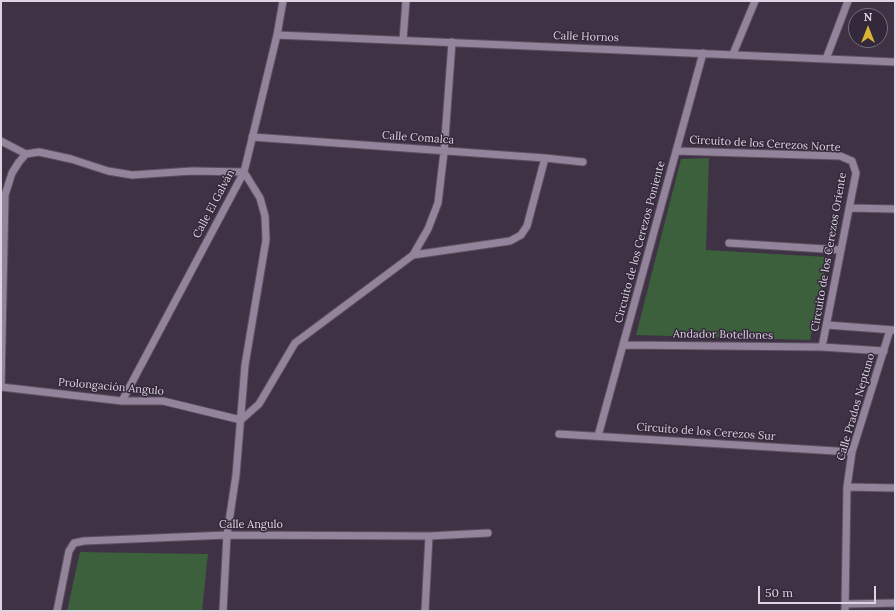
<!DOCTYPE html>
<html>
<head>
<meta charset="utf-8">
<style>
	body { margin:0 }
	#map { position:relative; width:896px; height:612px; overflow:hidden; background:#3f3245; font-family:Lora,serif }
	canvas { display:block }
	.frame { position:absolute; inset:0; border:2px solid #dcd4e0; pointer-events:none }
	.north { position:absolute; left:848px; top:8px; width:40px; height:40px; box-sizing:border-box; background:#34283b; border:1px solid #776d7d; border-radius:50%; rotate:0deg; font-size:11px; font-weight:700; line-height:16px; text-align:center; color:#dcd4e0 }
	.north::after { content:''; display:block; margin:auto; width:14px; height:18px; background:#d9b334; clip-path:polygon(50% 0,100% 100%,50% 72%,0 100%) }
	.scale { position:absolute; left:758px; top:586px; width:118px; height:18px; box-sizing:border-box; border:2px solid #dcd4e0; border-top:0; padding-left:5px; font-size:12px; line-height:14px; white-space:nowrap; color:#dcd4e0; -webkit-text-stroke:3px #34283b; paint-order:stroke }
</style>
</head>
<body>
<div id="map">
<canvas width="896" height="612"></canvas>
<div class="frame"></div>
<div class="north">N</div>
<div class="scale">50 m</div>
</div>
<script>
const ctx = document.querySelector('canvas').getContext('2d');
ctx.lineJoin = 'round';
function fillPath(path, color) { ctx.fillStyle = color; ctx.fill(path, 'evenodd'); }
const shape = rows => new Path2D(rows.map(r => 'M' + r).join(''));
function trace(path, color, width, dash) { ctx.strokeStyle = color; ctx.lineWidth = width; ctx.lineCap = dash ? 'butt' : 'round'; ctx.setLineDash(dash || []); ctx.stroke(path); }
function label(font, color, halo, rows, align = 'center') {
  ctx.font = font + ' Lora,serif'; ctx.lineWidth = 3; ctx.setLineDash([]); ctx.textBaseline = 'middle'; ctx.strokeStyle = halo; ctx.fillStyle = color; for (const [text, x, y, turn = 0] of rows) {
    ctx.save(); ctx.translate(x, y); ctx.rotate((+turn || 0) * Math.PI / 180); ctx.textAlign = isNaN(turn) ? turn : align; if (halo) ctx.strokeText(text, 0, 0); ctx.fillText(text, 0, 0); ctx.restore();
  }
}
fillPath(shape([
	[709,158,706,250,827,257,810,340,636,335,681,159],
	[80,552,208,554,202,611,67,611]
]), '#3b603b');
const minor = shape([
	[277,35,895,62],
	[403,40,406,1],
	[733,54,755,1],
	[826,59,848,1],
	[252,137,545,158,583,162],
	[1,141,26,154,39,152,71,159,108,171,132,175,192,171,244,172,260,198,265,216,266,240,245,365,236,475,227,535,223,611],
	[676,151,840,156,852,161,856,173,822,347],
	[849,208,895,209],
	[729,243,841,250],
	[413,255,510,241,521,235,527,226,545,158],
	[827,325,894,330],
	[623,345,822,347,884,351],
	[1,387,122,401,163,401,241,420],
	[1,387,5,195,12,173,19,162,26,154],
	[122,401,244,172,277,35,283,1],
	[241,420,259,404,295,343,413,255,428,229,438,203,444,152,452,42],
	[559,434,852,452],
	[598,436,703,53],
	[847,487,895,488],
	[845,604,895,603],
	[57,611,69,551,74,543,84,541,227,535,429,536,488,533],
	[425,611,429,536],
	[845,611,847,487,852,452,890,330]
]);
trace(minor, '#5c5161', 9);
trace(minor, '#93849b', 7);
label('11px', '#dcd4e0', '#34283b', [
	["Calle Hornos",586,37,2],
	["Calle Comalca",418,138,4],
	["Circuito de los Cerezos Norte",765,144,3],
	["Calle El Galván",214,204,-62],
	["Circuito de los Cerezos Poniente",640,242,-75],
	["Circuito de los Cerezos Oriente",829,252,-80],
	["Andador Botellones",723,335,1],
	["Prolongación Angulo",111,387,5],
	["Calle Prados Neptuno",856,407,-74],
	["Circuito de los Cerezos Sur",706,432,4],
	["Calle Angulo",251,525]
]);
</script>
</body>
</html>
